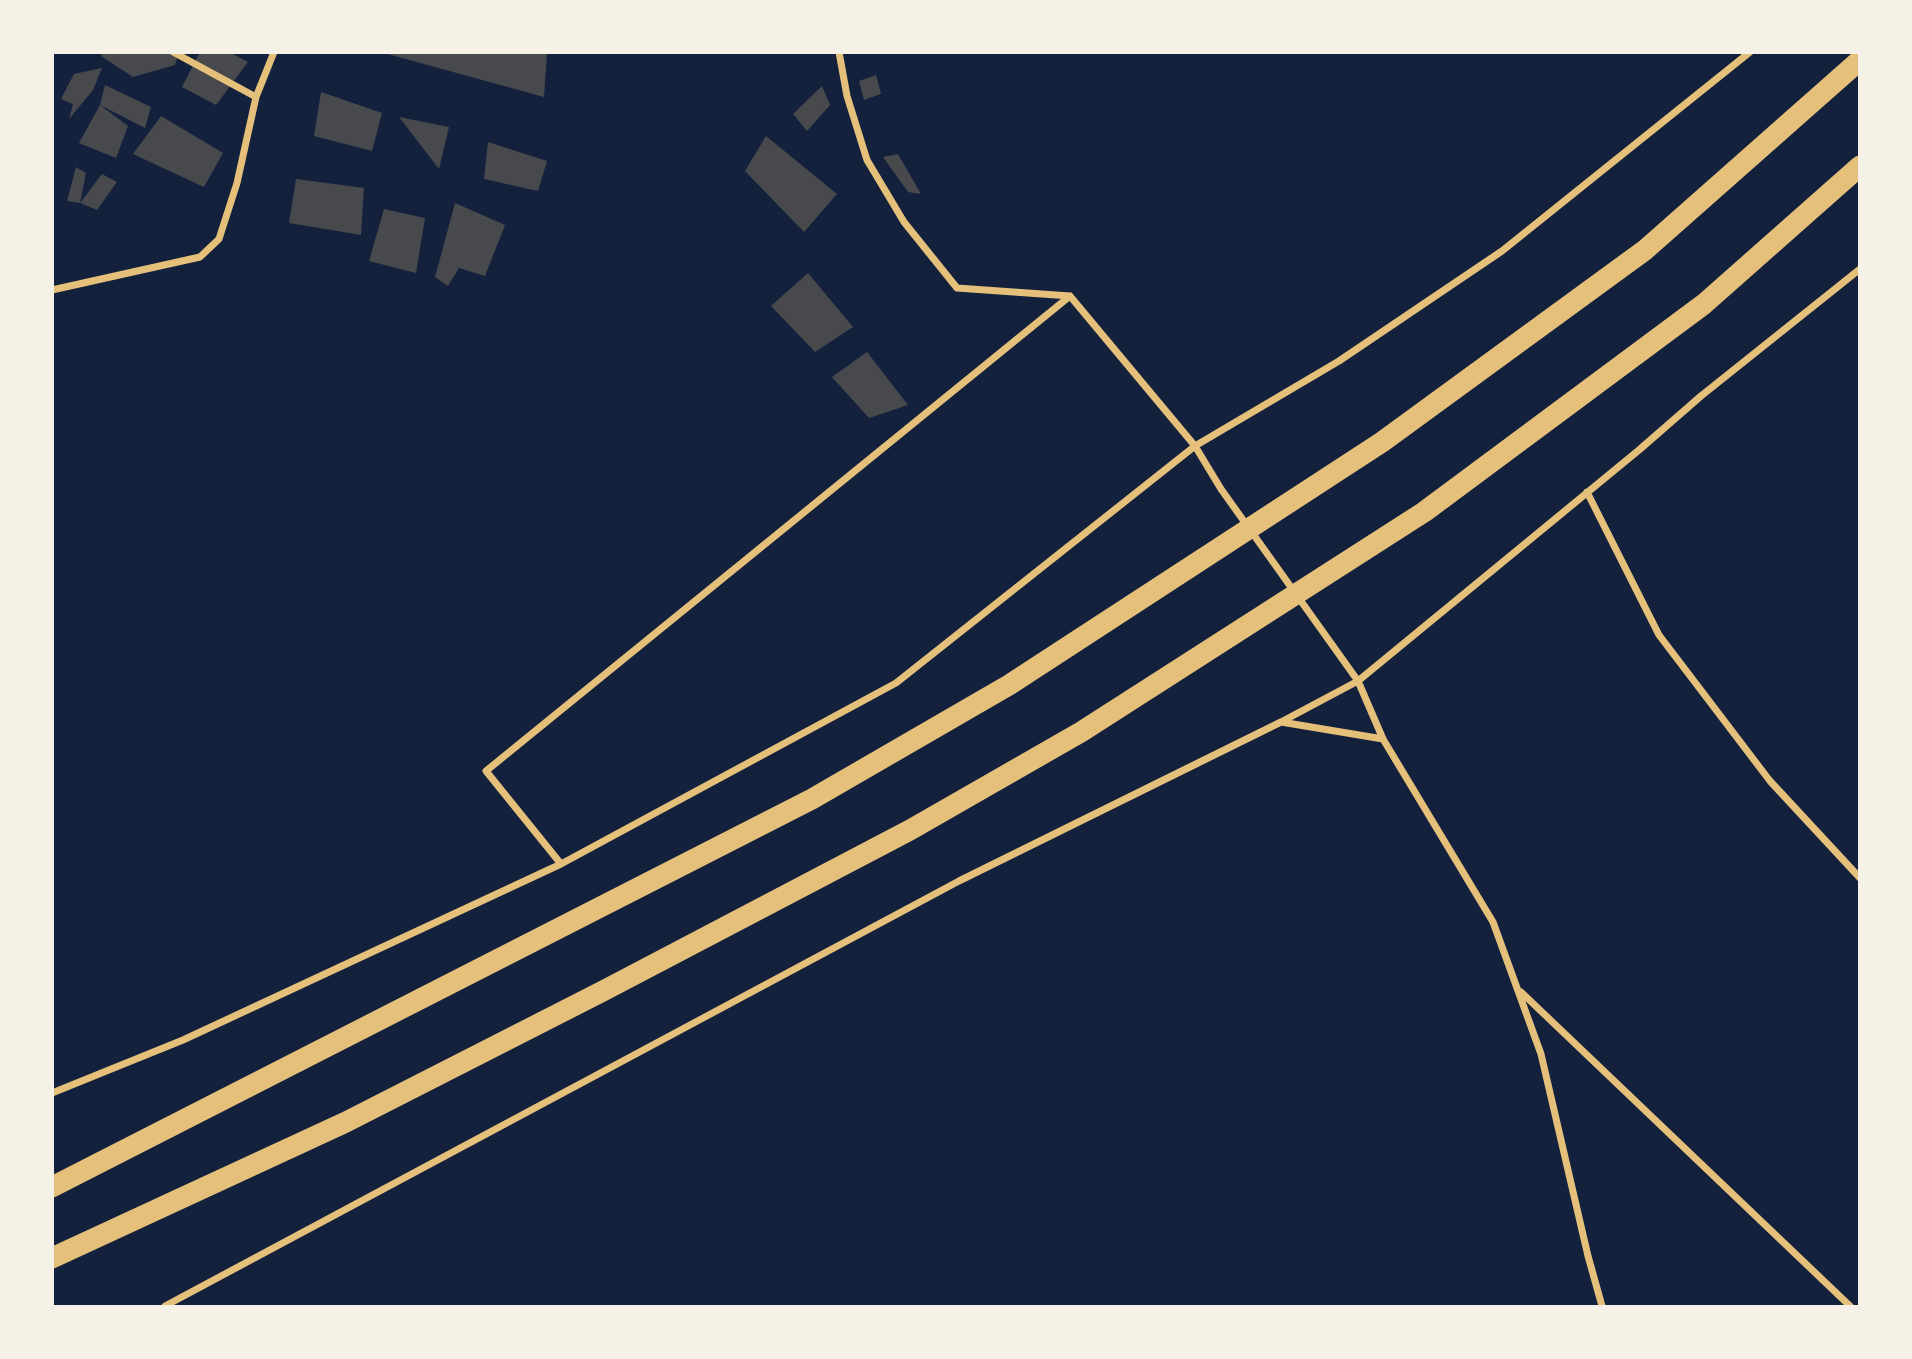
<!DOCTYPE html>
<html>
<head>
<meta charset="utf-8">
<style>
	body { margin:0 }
	#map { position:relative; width:1912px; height:1359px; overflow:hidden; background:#14213d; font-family:"Playfair Display",serif }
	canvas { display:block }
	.frame { position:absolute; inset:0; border:54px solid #f6f1e7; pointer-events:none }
</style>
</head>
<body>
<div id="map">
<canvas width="1912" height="1359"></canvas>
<div class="frame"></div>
</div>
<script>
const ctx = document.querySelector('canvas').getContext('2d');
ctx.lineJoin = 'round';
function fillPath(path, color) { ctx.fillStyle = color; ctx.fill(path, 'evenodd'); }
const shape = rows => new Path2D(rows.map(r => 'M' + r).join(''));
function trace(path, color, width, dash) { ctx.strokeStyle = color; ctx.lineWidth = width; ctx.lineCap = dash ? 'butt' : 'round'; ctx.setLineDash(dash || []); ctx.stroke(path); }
fillPath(shape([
	[103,52,179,52,175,65,133,77,101,56],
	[200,52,229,52,248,62,216,105,182,87],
	[384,52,547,53,544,97,384,53],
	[102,68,93,90,69,119,73,104,61,99,74,74],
	[876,75,881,94,864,100,859,81],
	[105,85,151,107,145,128,100,105],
	[822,86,830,105,807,131,793,114],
	[321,92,382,113,372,151,314,136],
	[100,105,128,126,116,158,79,143],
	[161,116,223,153,204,187,133,154],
	[399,117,449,127,439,169],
	[766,136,837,194,804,232,745,171],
	[488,142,547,161,538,191,484,179],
	[898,154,921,194,908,192,883,157],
	[76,167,86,173,80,203,67,201],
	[102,174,117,182,97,210,80,203],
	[296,179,364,188,361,235,289,223],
	[455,203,505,225,485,276,459,268,448,286,435,277],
	[384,209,425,218,416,273,369,261],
	[808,273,853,327,815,352,771,306],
	[867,352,908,405,869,418,832,377]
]), '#48494c');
trace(shape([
	[173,52,256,97],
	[839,52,847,96,867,160,904,222,957,288,1070,296,1195,446,1221,489,1358,681,1383,739,1493,922,1541,1054,1588,1256,1602,1306],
	[52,290,200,257,219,239,237,183,256,97,274,52],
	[1587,492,1659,635,1770,781,1860,878],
	[1281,722,1383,739],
	[561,864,486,771,1070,296],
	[1521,992,1850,1306],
	[52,1093,183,1040,561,864,896,683,1195,446,1339,361,1502,251,1750,52],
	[165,1306,959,881,1281,722,1358,681,1639,450,1701,396,1860,269]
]), '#e5c07b', 7);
trace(shape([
	[52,1187,812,799,1009,685,1382,442,1645,250,1860,60],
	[52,1258,346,1122,603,991,910,830,1081,732,1424,512,1704,304,1860,166]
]), '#e5c07b', 21);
</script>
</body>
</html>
